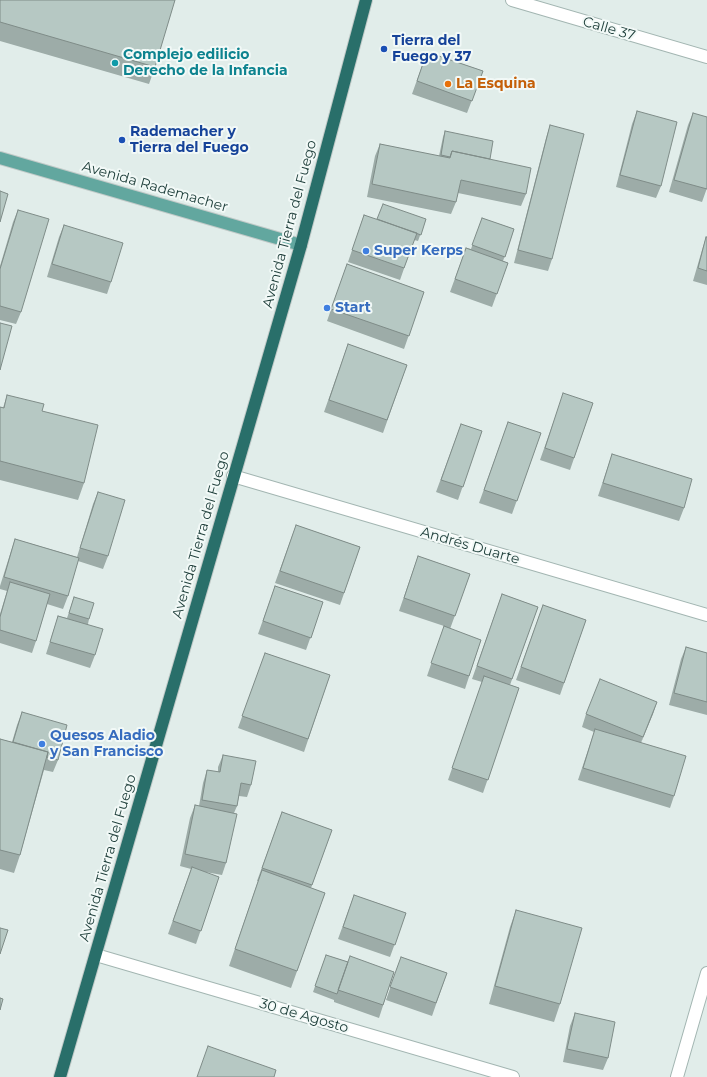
<!DOCTYPE html>
<html>
<head>
<meta charset="utf-8">
<style>
	body { margin:0 }
	canvas { display:block; background:#e1edea }
</style>
</head>
<body>
<canvas width="707" height="1077"></canvas>
<script>
const ctx = document.querySelector('canvas').getContext('2d');
ctx.lineJoin = 'round';
const shape = rows => new Path2D(rows.map(r => 'M' + r).join(''));
function trace(path, color, width, dash) { ctx.strokeStyle = color; ctx.lineWidth = width; ctx.lineCap = dash ? 'butt' : 'round'; ctx.setLineDash(dash || []); ctx.stroke(path); }
function fillPath(path, color) { ctx.fillStyle = color; ctx.fill(path, 'evenodd'); }
function label(font, color, halo, rows, align = 'center') {
  ctx.font = font + ' Montserrat,sans-serif'; ctx.lineWidth = 4; ctx.setLineDash([]); ctx.textBaseline = 'middle'; ctx.strokeStyle = halo; ctx.fillStyle = color; for (const [text, x, y, turn = 0] of rows) {
    ctx.save(); ctx.translate(x, y); ctx.rotate((+turn || 0) * Math.PI / 180); ctx.textAlign = isNaN(turn) ? turn : align; if (halo) ctx.strokeText(text, 0, 0); ctx.fillText(text, 0, 0); ctx.restore();
  }
}
const minor = shape([
	[512,0,707,57],
	[233,476,707,615],
	[96,955,513,1077],
	[677,1077,707,973]
]);
const major = shape([
	[0,158,301,245]
]);
const highway = shape([
	[60,1077,301,245,366,0]
]);
trace(minor, '#a3b6b2', 14);
trace(major, '#c1cac8', 14);
trace(highway, '#c1cac8', 14);
trace(minor, '#fff', 12);
trace(major, '#62a79f', 12);
trace(highway, '#296f6a', 12);
fillPath(shape([
	[0,0,155,67,149,84,0,41],
	[427,52,483,71,467,113,412,94],
	[637,111,661,186,656,198,616,187,632,124],
	[693,113,707,188,702,202,669,192,688,125],
	[550,125,552,259,548,271,514,263,546,138],
	[445,131,490,159,526,194,521,206,458,193,456,202,451,214,367,197,375,156,380,144,439,156,443,137],
	[18,210,21,312,16,324,0,320,0,266,13,222],
	[364,215,377,220,426,219,418,241,414,240,400,280,348,262],
	[482,218,514,229,503,261,508,263,492,307,450,292,466,248,471,249],
	[64,225,111,282,107,294,47,277,59,237],
	[706,237,707,237,707,285,693,281,702,250],
	[347,264,424,292,404,349,327,321],
	[348,344,407,365,383,433,324,412],
	[7,395,42,411,84,483,78,500,0,480,0,407,3,408],
	[593,403,570,470,540,460,559,406],
	[508,422,541,433,512,514,479,503],
	[461,424,482,431,458,500,436,492],
	[612,454,684,508,679,521,598,496],
	[98,492,108,556,103,569,78,561,68,596,63,609,47,604,36,641,32,653,0,643,0,614,7,591,0,589,0,586,11,551,15,539,77,557,93,504],
	[296,525,360,547,340,605,275,583],
	[418,556,470,574,450,629,481,640,465,689,427,676,444,626,399,611],
	[275,586,323,602,306,650,258,634],
	[502,594,538,607,510,685,519,688,483,793,448,780,482,682,472,679],
	[74,597,89,619,88,624,95,655,90,668,46,654,58,616,67,618],
	[543,605,586,620,560,695,516,680],
	[686,647,707,653,707,715,669,705,681,659],
	[265,653,330,675,304,752,238,728],
	[657,702,641,742,674,796,670,808,578,780,594,732,582,727,586,714],
	[22,712,58,760,53,772,44,770,20,855,14,873,0,869,0,739,12,742,17,725],
	[223,755,251,785,247,797,239,796,237,806,234,813,226,863,222,875,200,871,219,877,196,944,168,934,191,869,180,866,190,818,195,805,199,806,203,783,207,770,218,772,218,767],
	[282,812,332,830,311,888,325,893,291,988,229,966,258,881,257,881],
	[354,895,406,913,390,957,338,939],
	[516,910,560,1004,554,1022,489,1004,510,927],
	[326,955,348,962,394,972,379,1018,334,1002,334,1000,313,992],
	[401,957,447,973,432,1016,386,1000],
	[575,1013,608,1058,603,1070,563,1062,570,1026]
]), '#9daca8');
fillPath(shape([
	[657,702,653,714,638,750,643,737]
]), '#7f8c88');
const building = shape([
	[0,0,175,0,155,67,0,22,0,0],
	[427,52,483,71,472,101,417,81,427,52],
	[637,111,677,122,661,186,620,175,637,111],
	[693,113,707,117,707,189,674,180,693,113],
	[550,125,584,134,552,259,518,250,550,125],
	[445,131,493,141,490,159,452,151,450,157,441,155,445,131],
	[380,144,450,158,452,151,531,168,526,194,461,180,456,202,372,184,380,144],
	[0,191,8,194,0,222,0,191],
	[383,204,426,219,421,235,377,219,383,204],
	[18,210,49,219,21,312,0,306,0,269,18,210],
	[364,215,417,233,404,268,352,250,364,215],
	[482,218,514,229,505,257,472,245,482,218],
	[64,225,123,243,111,282,52,264,64,225],
	[706,237,707,237,707,271,698,268,706,237],
	[466,248,508,263,497,294,455,279,466,248],
	[347,264,424,292,409,336,331,309,347,264],
	[0,323,12,326,0,370,0,323],
	[348,344,407,365,387,420,329,400,348,344],
	[563,393,593,403,574,458,545,448,563,393],
	[7,395,44,404,42,411,98,425,84,483,0,461,0,407,4,408,7,395],
	[508,422,541,433,517,501,484,490,508,422],
	[461,424,482,431,463,487,441,480,461,424],
	[612,454,692,479,684,508,603,483,612,454],
	[98,492,125,500,108,556,80,548,98,492],
	[296,525,360,547,344,593,280,571,296,525],
	[15,539,79,558,68,596,4,577,15,539],
	[418,556,470,574,455,616,404,598,418,556],
	[10,582,50,594,36,641,0,630,0,617,10,582],
	[275,586,323,602,311,638,263,621,275,586],
	[502,594,538,607,512,679,477,666,502,594],
	[74,597,94,603,89,619,69,613,74,597],
	[543,605,586,620,564,683,521,667,543,605],
	[58,616,103,629,95,655,50,642,58,616],
	[444,626,481,640,469,676,431,663,444,626],
	[686,647,707,653,707,702,674,693,686,647],
	[265,653,330,675,308,739,242,716,265,653],
	[484,676,519,688,488,780,452,768,484,676],
	[600,679,657,702,643,737,586,714,600,679],
	[22,712,67,725,58,760,47,757,48,752,13,742,22,712],
	[595,729,686,756,674,796,583,768,595,729],
	[0,739,48,752,20,855,0,850,0,739],
	[223,755,256,761,251,785,241,783,237,806,202,800,207,770,220,772,223,755],
	[195,805,237,814,226,863,185,854,195,805],
	[282,812,332,830,312,885,262,868,282,812],
	[192,867,219,877,201,931,173,921,192,867],
	[262,870,325,893,297,971,235,949,262,870],
	[354,895,406,913,395,945,343,927,354,895],
	[516,910,582,928,560,1004,495,986,516,910],
	[0,928,8,930,0,954,0,928],
	[326,955,348,962,337,994,315,986,326,955],
	[350,956,394,972,383,1005,338,990,350,956],
	[401,957,447,973,436,1003,390,987,401,957],
	[0,998,3,999,0,1010,0,998],
	[575,1013,615,1022,608,1058,567,1049,575,1013],
	[208,1046,276,1070,274,1077,197,1077,208,1046]
]);
fillPath(building, '#b6c8c3');
trace(building, '#7f8c88', 1);
for (const [x, y, r, color] of [
	[384,49,4,"#1a4fb4"],
	[115,63,4,"#0f9aa8"],
	[448,84,4,"#e8710a"],
	[122,140,4,"#1a4fb4"],
	[366,251,4,"#3f7fe0"],
	[327,308,4,"#3f7fe0"],
	[42,744,4,"#3f7fe0"]
]) { const dot = new Path2D(); dot.arc(x, y, r, 0, 2 * Math.PI); ctx.fillStyle = color; ctx.fill(dot); trace(dot, '#f2f9f7', 1.5); }
label('14px', '#20403c', '#f2f9f7', [
	["Calle 37",609,29,16],
	["Avenida Rademacher",155,187,16],
	["Avenida Tierra del Fuego",290,224,-75],
	["Avenida Tierra del Fuego",201,535,-74],
	["Andrés Duarte",470,546,16],
	["Avenida Tierra del Fuego",108,858,-74],
	["30 de Agosto",304,1016,16]
]);
label('bold 14px', '#164399', '#f2f9f7', [
	["Tierra del",392,41],
	["Fuego y 37",392,57],
	["Rademacher y",130,132],
	["Tierra del Fuego",130,148]
], 'left');
label('bold 14px', '#0d838f', '#f2f9f7', [
	["Complejo edilicio",123,55],
	["Derecho de la Infancia",123,71]
], 'left');
label('bold 14px', '#c56008', '#f2f9f7', [
	["La Esquina",456,84]
], 'left');
label('bold 14px', '#366cbe', '#f2f9f7', [
	["Super Kerps",374,251],
	["Start",335,308],
	["Quesos Aladio",50,736],
	["y San Francisco",50,752]
], 'left');
</script>
</body>
</html>
